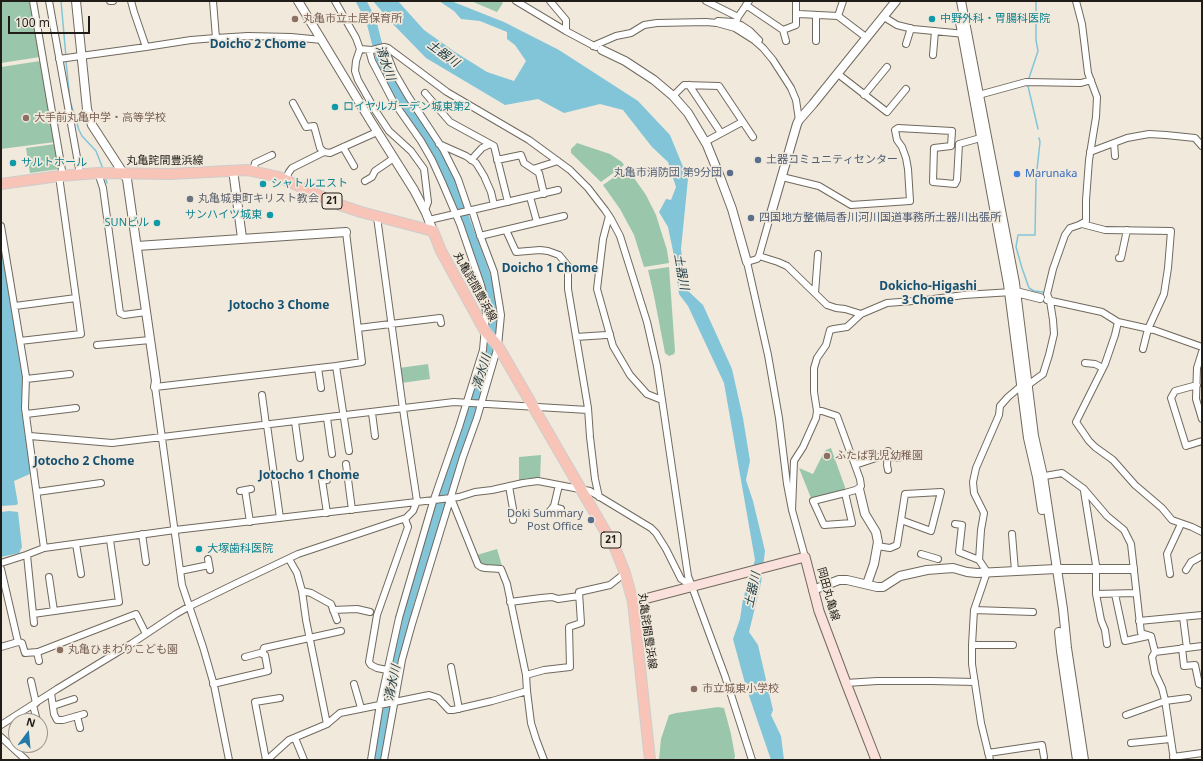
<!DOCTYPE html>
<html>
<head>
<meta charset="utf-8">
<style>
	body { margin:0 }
	#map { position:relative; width:1203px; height:761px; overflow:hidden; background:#f1e9dc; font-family:"Noto Sans",sans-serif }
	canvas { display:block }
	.frame { position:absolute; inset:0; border:2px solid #201d19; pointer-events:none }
	.north { position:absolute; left:8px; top:713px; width:40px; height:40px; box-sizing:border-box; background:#f1e9dc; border:1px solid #9d978e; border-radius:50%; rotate:16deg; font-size:11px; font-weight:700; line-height:16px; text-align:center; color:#201d19 }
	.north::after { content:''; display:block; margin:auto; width:14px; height:18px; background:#237aa9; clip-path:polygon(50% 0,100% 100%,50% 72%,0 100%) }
	.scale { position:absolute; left:8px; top:16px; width:82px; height:18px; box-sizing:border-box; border:2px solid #201d19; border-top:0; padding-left:5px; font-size:12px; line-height:14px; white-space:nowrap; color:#201d19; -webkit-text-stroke:3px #f1e9dc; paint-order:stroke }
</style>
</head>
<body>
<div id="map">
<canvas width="1203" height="761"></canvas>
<div class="frame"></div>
<div class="north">N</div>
<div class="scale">100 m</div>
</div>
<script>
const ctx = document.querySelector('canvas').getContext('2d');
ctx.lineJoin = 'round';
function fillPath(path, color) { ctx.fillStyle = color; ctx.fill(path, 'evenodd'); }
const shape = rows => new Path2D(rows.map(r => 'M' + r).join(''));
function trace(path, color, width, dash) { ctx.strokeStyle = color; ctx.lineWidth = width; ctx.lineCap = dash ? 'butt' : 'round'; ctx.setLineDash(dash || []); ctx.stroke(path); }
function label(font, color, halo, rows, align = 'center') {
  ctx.font = font + ' "Noto Sans","Noto Sans JP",sans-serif'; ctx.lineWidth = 3.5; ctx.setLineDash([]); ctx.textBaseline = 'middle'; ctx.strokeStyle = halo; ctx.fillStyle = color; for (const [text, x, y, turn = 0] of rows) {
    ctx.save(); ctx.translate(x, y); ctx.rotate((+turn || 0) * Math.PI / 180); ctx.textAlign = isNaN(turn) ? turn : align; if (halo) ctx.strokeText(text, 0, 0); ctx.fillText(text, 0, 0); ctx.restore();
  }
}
fillPath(shape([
	[1,1,30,1,40,57,1,63],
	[471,1,500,1,503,3,497,12],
	[40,61,55,142,1,149,1,67],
	[577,143,610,154,622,162,624,165,601,182,571,153,571,149],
	[55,144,59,169,30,173,26,148],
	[627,168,646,195,656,215,667,250,669,263,644,267,634,235,620,209,603,185],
	[669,267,675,351,674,354,669,356,665,353,654,296,648,270],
	[428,364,430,379,401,383,399,368],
	[831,448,846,490,811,498,799,468,813,474,823,454,826,450],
	[541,455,540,479,528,478,519,481,519,457],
	[497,549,502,566,486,566,480,563,477,555],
	[718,707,724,708,731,734,735,756,734,760,659,760,661,739,669,715,676,713]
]), '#9ac7ab');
fillPath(shape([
	[373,1,398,1,424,30,455,52,487,72,514,81,526,61,515,45,507,39,507,32,480,21,461,19,454,11,439,1,451,1,504,22,559,50,638,101,670,135,688,179,681,249,686,289,703,305,718,338,732,369,743,418,750,461,746,480,753,501,765,551,761,583,749,632,758,645,773,710,771,715,781,736,784,760,771,760,746,687,733,639,740,619,743,599,755,560,724,383,688,306,679,294,673,251,668,227,659,212,666,199,671,200,676,187,668,162,652,147,623,110,600,104,564,113,538,99,505,105,426,58,390,21],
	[1,239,23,372,32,473,14,481,18,504,16,505,1,506],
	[9,511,18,512,22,547,19,553,1,557,1,512]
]), '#82c5d9');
trace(shape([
	[61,1,66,57],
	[66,61,70,101,79,130,82,136,96,151,103,169],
	[1029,78,1038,51,1036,40,1036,1],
	[1028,86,1038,129],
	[1039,138,1040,142,1036,179,1035,235,1018,235,1016,247,1022,268,1029,288,1034,291,1044,292],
	[105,177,107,183]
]), '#82c5d9', 1.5);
trace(shape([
	[361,1,371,20,383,67,388,78,439,156,453,187,490,288,494,326,488,355,410,600,389,693,378,760]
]), '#82c5d9', 10);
const minor = shape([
	[33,1,63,176],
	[49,1,80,174],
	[110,1,113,1],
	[131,1,134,12,146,47],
	[213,1,216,38],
	[335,1,356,38,360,49,372,50,384,47,388,48,447,92,529,140,570,170,588,188,605,210,611,219,620,236,647,322,657,366,688,576,725,676,752,760],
	[516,1,566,31,596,47],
	[550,1,566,20,566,31],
	[706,1,738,17],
	[746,5,783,30,786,41],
	[799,14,838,16,867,38],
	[838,16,843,1],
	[884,17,897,25,913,29,965,34],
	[737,20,738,17,749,1],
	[718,21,733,22,741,25,750,31,759,40],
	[783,30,796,25,796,1],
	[816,41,816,15],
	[906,44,911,28],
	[593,46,616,36,631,33,644,25,657,23,706,22,717,23,735,28,754,40,763,48,773,60,791,88,796,100,799,120],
	[388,48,387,54,394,72,408,96,443,149,458,179,469,211],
	[360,49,356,61,355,71,358,80,375,110,389,131,411,151,424,169,428,202,425,210],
	[369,50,372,61,393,101,421,141,432,160,442,182,460,224,481,285,485,302,486,315,483,350,459,427,433,502,399,618,380,704,371,760],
	[933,55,935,31],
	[59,59,146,47,191,40,216,38,248,36,291,37,322,40],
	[838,74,887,112,906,89],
	[689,85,721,133],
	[425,93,450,122,494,146,508,202],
	[864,95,887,67],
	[673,96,684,85,719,86,753,137],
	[975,96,1026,82,1081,83,1091,80],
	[293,103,306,127,314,126,320,148,324,152],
	[705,142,742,122],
	[1114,143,1115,156],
	[439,144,466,156,476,163,484,176,491,192,494,205],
	[343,147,354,166],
	[1090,152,1127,138,1149,134,1166,135,1195,138,1202,146],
	[471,160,482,148,490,144],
	[497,160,521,155,524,163,539,173,544,194],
	[533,169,558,161],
	[253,171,255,163,272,155],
	[98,173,103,188,120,313,124,315,146,312],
	[782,177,819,186,851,205,910,201,908,169,906,158,902,147,897,140,895,130,898,128,952,131,951,146,934,148,933,182,955,184,957,180,959,144,984,137],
	[285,181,289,172,292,168,324,152,330,153,377,132],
	[365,181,372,177,375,171,394,158],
	[530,197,537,222],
	[609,216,603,239,597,289,613,346,630,375,647,394,662,400],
	[770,217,759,256,757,259,747,262,768,355,779,418,787,484,792,510,805,557],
	[429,220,558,190],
	[1082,224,1105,230,1171,231,1168,268,1164,294,1148,329,1143,349],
	[1,226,26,377,25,408,44,548],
	[506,230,516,252,540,250,548,251,559,255,568,266,568,289,588,408,590,437,595,479,599,497],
	[480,236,564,216],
	[759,256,778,262,787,266,827,305,836,308,845,309,861,314],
	[1119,258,1121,258,1127,230],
	[815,293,818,254],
	[1047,300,1102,312,1118,322,1154,330,1202,347],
	[15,306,76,298],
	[1118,322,1115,335,1105,364,1076,422,1089,441,1095,447,1113,460,1135,485,1162,508,1172,520,1192,527,1202,532],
	[358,328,440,318,441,323],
	[576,337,606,335,610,334],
	[20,341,81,334,59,176],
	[97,345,150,340],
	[1202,352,1197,368,1196,399,1202,419],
	[1085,363,1095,364,1103,368],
	[336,366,349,451],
	[318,368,321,388],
	[26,379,70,374],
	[1197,385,1175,391,1171,398,1186,446,1202,441],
	[262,395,266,425],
	[817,411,822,411,837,416,860,479,861,486,859,489,845,493,813,501,824,525,852,523,845,493],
	[372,413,375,436],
	[26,414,76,408],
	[327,418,332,454],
	[295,422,300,458],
	[267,425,280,518],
	[30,436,112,443,454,402,588,410],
	[346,464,352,510],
	[855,465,885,455,898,458],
	[888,470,887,465,888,451],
	[1039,477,1062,473,1084,489,1107,516,1124,530,1131,544,1141,633,1151,636,1155,652,1152,657,1155,673,1162,688,1165,700,1174,760],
	[509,486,513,509,513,520],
	[245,490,250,522],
	[240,491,251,489],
	[1084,491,1096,565,1096,594,1101,620,1105,630,1107,644],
	[37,492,101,483],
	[451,498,478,565,481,567,485,568,501,569,507,584,526,675,527,691,531,723,536,739,544,760],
	[553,507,561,509],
	[792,510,794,461,803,447,816,418,817,411,814,392,814,368,817,358,826,345,830,330,834,329,847,327,861,314,887,303,926,300,964,295,1012,292],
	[549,512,554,506,559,485],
	[327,513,322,480,327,480],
	[955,524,962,525,959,552,979,560],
	[142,534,146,562],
	[1012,534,1015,571],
	[76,544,81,574],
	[877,546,890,548,897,545,901,520,905,494,941,492,931,531,901,520],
	[921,554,938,559],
	[27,555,33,614,119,602,110,540],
	[208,559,210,570],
	[289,559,297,573,302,591,306,620,327,724],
	[1,563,26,555,44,548,175,530,434,500,459,497,475,492,492,490,523,483,538,481,590,491,651,528,656,533,666,549,681,579,692,586],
	[1,569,18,642,1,647],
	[1186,570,1191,562,1202,556],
	[180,571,209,565],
	[1170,574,1167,554,1181,524],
	[49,577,54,611],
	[302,591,311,593,331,604,337,620],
	[1096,594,1136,593],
	[1115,594,1125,641,1148,636],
	[510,602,541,598,552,597,558,599,579,596],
	[333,610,357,609,370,612],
	[974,610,1033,612],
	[33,614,34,623],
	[1183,617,1187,648],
	[1139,621,1202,615],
	[18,642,22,643,25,653,38,652,136,614,146,634],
	[972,645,1013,645],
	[1182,648,1184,666,1195,665,1199,684,1202,685],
	[37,652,39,661],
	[1155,652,1202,646],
	[262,654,264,648,341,631],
	[451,667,459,709],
	[387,670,377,668,371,665,369,662,377,615,408,527,405,519],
	[526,675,544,670,570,667,569,627,581,623,579,592,610,585,625,573],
	[31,681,36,703],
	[846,683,877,681,931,681,975,682],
	[213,684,268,671,265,655,260,653,245,657],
	[354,684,361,708],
	[51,693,54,714,57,720,63,720,84,714],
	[33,705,37,721],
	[53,706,74,699],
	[1126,715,1165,701,1188,698],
	[77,716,80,728],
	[1,725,57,689,131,644,176,614,190,606,237,583,298,554,406,518,413,511,417,501,403,409,377,217],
	[1,737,26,760],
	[295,738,304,760],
	[1131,743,1170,739],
	[988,753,1042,745,1044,757],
	[1173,757,1202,753],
	[229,760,214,685,203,647,182,585,155,387,336,366,362,362,346,232],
	[266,760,255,702,280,698],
	[267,760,289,740,327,724,340,713,429,695,438,698,449,710,453,710,492,701,527,691],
	[384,760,402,660,412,624,463,457,477,418,498,346,501,315,494,272,480,235,472,210],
	[990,760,981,723,972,664,972,645,974,610,987,572,979,560,981,530,984,513,974,493,973,482,976,468,999,415,1000,406,1008,397,1021,386,1028,385,1043,374,1049,355,1054,334,1053,320,1050,301,1047,294,1053,269,1065,235,1070,228,1079,225,1086,221,1086,200,1089,160,1096,117,1097,97,1088,73,1082,24,1076,1]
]);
const tertiary = shape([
	[76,1,87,109,92,125,127,179,156,381,155,387],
	[298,1,370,120,414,190,426,213,433,231],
	[961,1,1015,283,1034,436,1043,476,1063,609,1067,648,1084,760],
	[960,22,1008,284,1028,438,1037,477,1042,510],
	[602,50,625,61,654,80,673,96,688,113,707,145,720,177,732,209,747,262],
	[233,170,242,238],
	[770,217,797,124,799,120,813,104,896,1],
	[137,246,346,232],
	[1016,292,1040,298],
	[859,489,865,514,876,532,878,542,874,564,867,584],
	[813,590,839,580,847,580,877,587,883,587,900,576,927,570,953,568,967,572,977,573,1056,569,1133,569],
	[1059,632,1061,651,1077,760]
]);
const secondary = shape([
	[633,602,805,557,819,611,846,683,876,760]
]);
const primary = shape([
	[1,184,59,176,98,173,170,174,247,170,279,177,340,205,361,212,433,231,441,251,485,331,498,346,615,548,625,573,633,602,650,760]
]);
trace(minor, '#70695e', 8);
trace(tertiary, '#70695e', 10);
trace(secondary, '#70695e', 11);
trace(primary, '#cecdcc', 12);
trace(minor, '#fff', 6);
trace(tertiary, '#fff', 8);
trace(secondary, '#fbe1db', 9);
trace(primary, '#f7c4b7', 10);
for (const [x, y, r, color] of [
	[295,19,4,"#8d6e63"],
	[932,19,4,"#0f9aa8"],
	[335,107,4,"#0f9aa8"],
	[26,118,4,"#8d6e63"],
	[758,160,4,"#5c6f8a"],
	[13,163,4,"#0f9aa8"],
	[730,173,4,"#5c6f8a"],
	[1017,174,4,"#3f7fe0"],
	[263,184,4,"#0f9aa8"],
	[190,199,4,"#6b7280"],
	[270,215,4,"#0f9aa8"],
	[751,218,4,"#5c6f8a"],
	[157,223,4,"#0f9aa8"],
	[827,456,4,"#8d6e63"],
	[591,520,4,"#5c6f8a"],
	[199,549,4,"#0f9aa8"],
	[60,650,4,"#8d6e63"],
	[694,689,4,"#8d6e63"]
]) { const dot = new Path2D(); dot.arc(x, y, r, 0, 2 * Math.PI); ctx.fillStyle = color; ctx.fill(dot); trace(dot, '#f1e9dc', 1.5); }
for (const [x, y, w] of [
	[332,201,20],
	[611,540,20]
]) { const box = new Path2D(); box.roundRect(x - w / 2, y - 8, w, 16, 3); ctx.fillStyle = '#f1e9dc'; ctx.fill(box); trace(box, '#201d19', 1); }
label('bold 10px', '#201d19', null, [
	["21",332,201],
	["21",611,540]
]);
label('11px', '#785e54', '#f1e9dc', [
	["丸亀市立土居保育所",303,19],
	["大手前丸亀中学・高等学校",34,118],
	["ふたば乳児幼稚園",835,456],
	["丸亀ひまわりこども園",68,650],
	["市立城東小学校",702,689]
], 'left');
label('11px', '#0d838f', '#f1e9dc', [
	["中野外科・胃腸科医院",940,19],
	["ロイヤルガーデン城東第2",343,107],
	["サルトホール",21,163],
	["シャトルエスト",271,184],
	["サンハイツ城東",262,215,"right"],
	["SUNビル",149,223,"right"],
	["大塚歯科医院",207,549]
], 'left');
label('11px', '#4e5e75', '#f1e9dc', [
	["土器コミュニティセンター",766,160],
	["丸亀市消防団 第9分団",722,173,"right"],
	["四国地方整備局香川河川国道事務所土器川出張所",759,218],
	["Doki Summary",583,514,"right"],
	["Post Office",583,527,"right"]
], 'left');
label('11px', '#201d19', '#f1e9dc', [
	["丸亀詫間豊浜線",165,161],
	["丸亀詫間豊浜線",475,287,61],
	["岡田丸亀線",828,594,74],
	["丸亀詫間豊浜線",647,631,82]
]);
label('11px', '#366cbe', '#f1e9dc', [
	["Marunaka",1025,174]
], 'left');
label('11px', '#5b616d', '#f1e9dc', [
	["丸亀城東町キリスト教会",198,199]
], 'left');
label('bold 12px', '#165172', '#f1e9dc', [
	["Doicho 2 Chome",258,45],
	["Doicho 1 Chome",550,269],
	["Dokicho-Higashi",928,287],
	["3 Chome",928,301],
	["Jotocho 3 Chome",279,306],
	["Jotocho 2 Chome",84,462],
	["Jotocho 1 Chome",309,476]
]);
label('italic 12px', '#193943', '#f1e9dc', [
	["土器川",443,54,36],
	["清水川",385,63,71],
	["土器川",681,272,80],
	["清水川",482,372,-73],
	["土器川",753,590,-78],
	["清水川",393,683,-78]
]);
</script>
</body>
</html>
